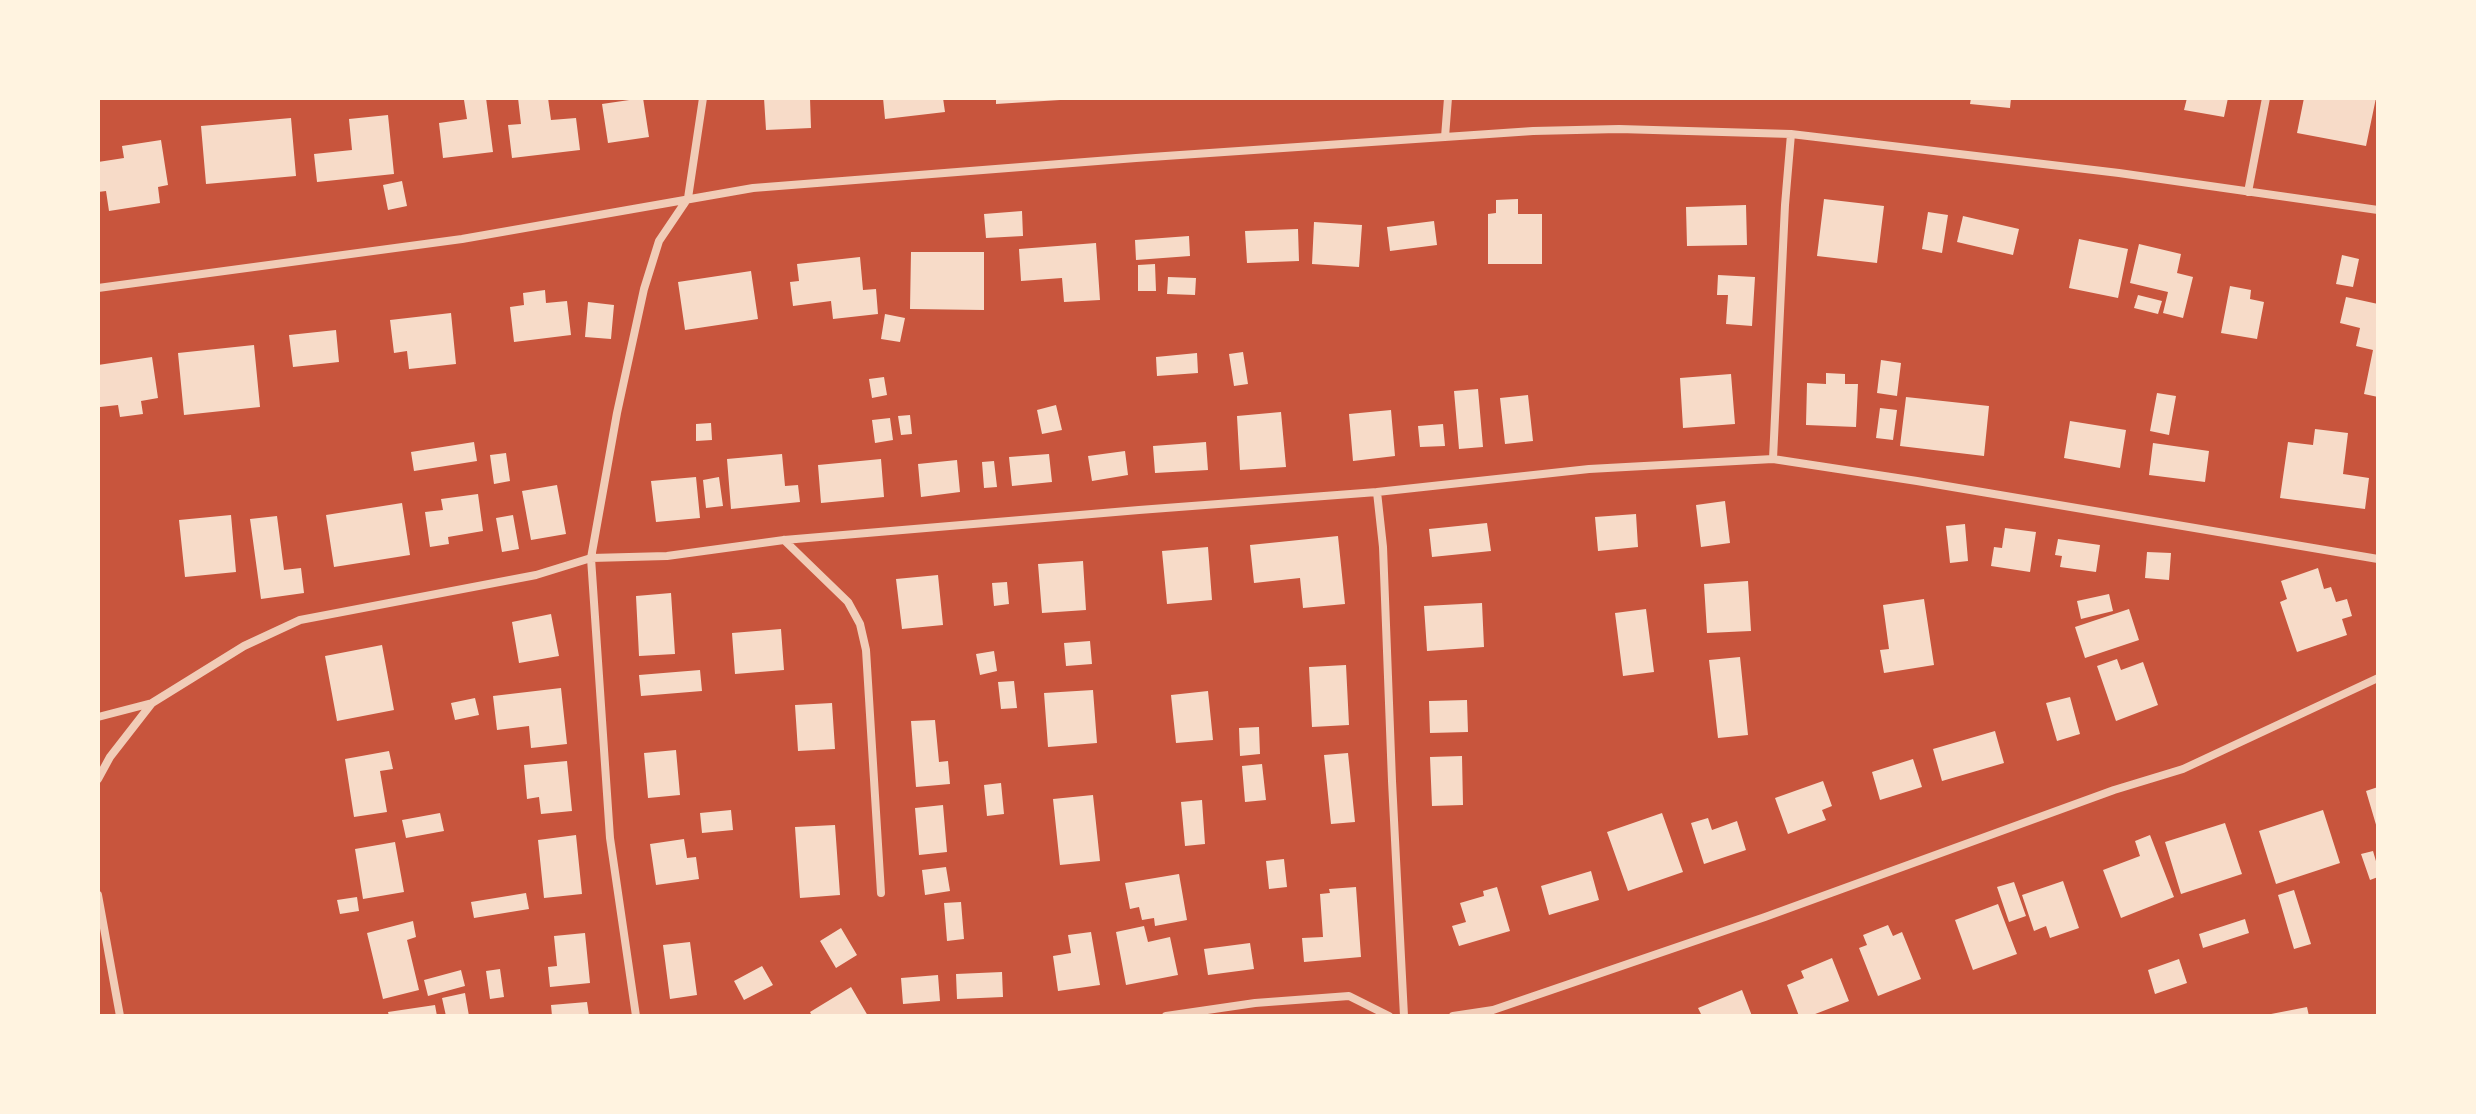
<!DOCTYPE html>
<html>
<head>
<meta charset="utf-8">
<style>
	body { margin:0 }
	#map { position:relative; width:2476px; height:1114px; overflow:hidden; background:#c8553d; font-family:Overpass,sans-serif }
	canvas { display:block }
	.frame { position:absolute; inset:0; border:100px solid #fff3e0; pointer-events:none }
</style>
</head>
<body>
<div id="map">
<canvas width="2476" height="1114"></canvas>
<div class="frame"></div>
</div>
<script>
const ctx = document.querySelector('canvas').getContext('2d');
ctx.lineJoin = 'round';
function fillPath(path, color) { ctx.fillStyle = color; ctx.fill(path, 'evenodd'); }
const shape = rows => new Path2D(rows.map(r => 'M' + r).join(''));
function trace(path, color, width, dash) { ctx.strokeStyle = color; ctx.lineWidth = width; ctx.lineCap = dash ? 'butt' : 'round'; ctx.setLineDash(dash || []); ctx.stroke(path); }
fillPath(shape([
	[486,98,493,152,443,158,439,123,467,119,464,100],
	[518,98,548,98,551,120,576,118,580,150,512,158,508,125,521,124],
	[643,98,649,137,608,143,602,104],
	[764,98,810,98,811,128,766,130],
	[883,98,943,98,945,112,885,119],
	[996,98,1060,98,1060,100,996,104],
	[1971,98,2011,98,2010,108,1970,104],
	[2187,98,2228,98,2224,117,2184,110],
	[2304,98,2376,98,2366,146,2297,133],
	[388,115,394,174,317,182,314,154,352,150,349,119],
	[291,118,296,176,206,184,201,126],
	[161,140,168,185,158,187,160,203,109,211,106,191,98,192,98,162,124,158,122,146],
	[402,181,407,206,388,210,383,185],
	[1518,199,1518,214,1542,214,1542,264,1488,264,1488,214,1496,213,1496,200],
	[1824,199,1884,206,1877,263,1817,256],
	[1746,205,1747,245,1687,246,1686,207],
	[1022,211,1023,236,986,238,984,214],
	[1928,212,1948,215,1942,253,1922,249],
	[1963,216,2019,229,2013,255,1957,242],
	[1434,221,1437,245,1390,251,1387,227],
	[1314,222,1362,225,1359,267,1312,264],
	[1298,229,1299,261,1247,263,1245,231],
	[1189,236,1190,256,1136,260,1135,240],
	[2079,239,2128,249,2118,298,2069,288],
	[1096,243,1100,300,1064,302,1062,278,1021,281,1019,249],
	[2139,244,2181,254,2177,273,2193,277,2183,318,2163,313,2168,292,2130,283],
	[911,252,984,252,984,310,910,309],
	[2342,255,2359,259,2353,287,2336,284],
	[860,257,863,290,876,289,878,314,833,319,831,301,793,306,790,282,799,281,797,264],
	[1155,264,1156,291,1138,291,1138,265],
	[751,271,758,319,685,330,678,282],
	[1718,275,1755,277,1752,326,1726,324,1728,295,1717,295],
	[1168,277,1196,278,1195,295,1167,294],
	[2230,286,2251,290,2250,299,2264,302,2257,339,2221,333],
	[545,290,546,303,567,301,571,335,514,342,510,307,524,305,523,293],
	[2138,295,2162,301,2158,314,2134,308],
	[2346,297,2378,304,2378,397,2364,394,2373,350,2356,346,2360,328,2340,323],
	[588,302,614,305,611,339,585,337],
	[451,313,456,364,409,369,407,351,394,353,390,320],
	[885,314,905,318,900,342,881,339],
	[336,330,339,362,293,367,289,335],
	[254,345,260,407,184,415,178,353],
	[1243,352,1248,384,1234,386,1229,354],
	[1197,353,1198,373,1157,376,1156,357],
	[152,357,158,398,141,401,143,414,120,417,118,405,100,407,98,365],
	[1881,360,1901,363,1897,396,1877,393],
	[1826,373,1845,374,1845,384,1858,384,1856,427,1806,425,1807,383,1826,384],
	[1731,374,1735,424,1683,428,1680,378],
	[884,377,887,395,872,398,869,379],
	[1478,389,1483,447,1459,449,1454,391],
	[2157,393,2176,396,2169,435,2150,431],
	[1528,395,1533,441,1505,444,1500,398],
	[1906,397,1989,406,1984,456,1900,446],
	[1056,405,1062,430,1042,434,1037,410],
	[1880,408,1897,410,1893,440,1876,438],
	[1391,410,1395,456,1353,461,1349,414],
	[1281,412,1286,467,1240,470,1237,416],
	[910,415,912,434,901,435,898,416],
	[890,418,893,440,875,443,872,420],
	[2070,421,2126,430,2120,468,2064,458],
	[711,423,712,440,696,441,696,424],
	[1443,424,1445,446,1420,447,1418,426],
	[2315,429,2348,433,2343,474,2369,478,2365,509,2280,498,2288,442,2313,445],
	[474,442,477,461,414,471,411,452],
	[1206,442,1208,470,1155,473,1153,446],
	[2153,443,2209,451,2205,482,2149,475],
	[1125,451,1128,475,1092,481,1088,456],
	[506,453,510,481,494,484,490,455],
	[782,454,785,486,798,485,800,502,731,509,727,459],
	[1049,454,1052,482,1012,486,1009,457],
	[881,459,884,497,821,503,818,465],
	[957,460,960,492,921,497,918,464],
	[994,461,997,487,984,488,982,462],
	[696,477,700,518,656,522,651,481],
	[719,477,723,506,706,508,703,480],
	[557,485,566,534,531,540,522,491],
	[478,494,483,531,448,537,449,544,430,547,425,512,443,510,441,499],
	[1725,501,1730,543,1701,547,1696,505],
	[402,503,410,555,334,567,326,515],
	[1636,514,1638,547,1598,551,1595,517],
	[231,515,236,572,185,577,179,520],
	[513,515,519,549,502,552,496,518],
	[277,516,284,570,301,568,304,593,261,599,250,519],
	[1487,523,1491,551,1432,557,1429,529],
	[1965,524,1968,561,1950,563,1946,526],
	[2005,528,2036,532,2030,572,1991,566,1994,547,2002,548],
	[1338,536,1345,604,1303,608,1300,578,1254,583,1250,545],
	[2058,539,2100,545,2096,572,2060,567,2062,556,2055,555],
	[1208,547,1212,600,1167,604,1162,551],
	[2147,552,2171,553,2169,580,2145,578],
	[1083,561,1086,610,1042,613,1038,564],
	[2318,568,2324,589,2331,587,2336,602,2347,599,2352,616,2342,619,2347,635,2297,652,2280,602,2287,599,2281,581],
	[938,575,943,625,902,629,896,579],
	[1748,581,1751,631,1707,633,1704,584],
	[1007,582,1009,604,994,606,992,583],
	[671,593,675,654,639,656,636,596],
	[2109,594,2113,611,2081,619,2077,601],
	[1924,599,1934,665,1884,673,1880,650,1889,649,1883,605],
	[1482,603,1484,647,1427,651,1424,606],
	[1646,609,1654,672,1623,676,1615,613],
	[2129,609,2139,640,2085,658,2075,627],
	[551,614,559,656,519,663,512,622],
	[781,629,784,670,735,674,732,633],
	[1090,641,1092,664,1066,666,1064,643],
	[382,645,394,710,337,721,325,656],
	[994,651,997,671,980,675,976,654],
	[1740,657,1748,735,1718,738,1709,660],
	[2117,659,2121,670,2143,662,2158,705,2116,721,2097,666],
	[1346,665,1349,725,1312,727,1309,667],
	[700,670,702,691,641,696,639,675],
	[1014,681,1017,708,1001,709,998,682],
	[561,688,567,744,531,748,529,726,497,730,493,696],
	[1093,690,1097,743,1048,747,1044,693],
	[1208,691,1213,740,1176,743,1171,695],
	[2070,697,2080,734,2057,741,2046,703],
	[475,698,479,715,455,720,451,703],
	[1467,700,1468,732,1430,733,1429,701],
	[832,703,835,749,798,751,795,705],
	[935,720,939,762,948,761,950,784,916,787,911,721],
	[1259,727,1260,754,1240,756,1239,728],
	[1995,731,2004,763,1942,781,1933,749],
	[676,750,680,795,648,798,644,753],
	[389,751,393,769,380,771,387,812,354,817,345,759],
	[1348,753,1355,822,1331,824,1324,755],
	[1462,756,1463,805,1432,806,1430,757],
	[1913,759,1922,787,1880,800,1872,772],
	[567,761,572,811,541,814,539,797,527,799,524,765],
	[1262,764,1266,800,1245,802,1242,766],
	[1823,781,1832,806,1822,810,1826,820,1788,834,1775,798],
	[1001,783,1004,814,987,816,984,785],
	[2378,787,2378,828,2377,828,2366,791],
	[1093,795,1100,861,1060,865,1053,799],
	[1202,800,1205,844,1185,846,1181,802],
	[943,805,947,852,919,855,915,808],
	[731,810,733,830,702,833,700,813],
	[2323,810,2340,863,2276,884,2259,831],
	[440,813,444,831,406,838,402,820],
	[1662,813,1683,872,1628,891,1607,832],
	[1708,818,1712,830,1737,821,1746,850,1704,864,1691,823],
	[2225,823,2242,874,2181,894,2165,842],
	[835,825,840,895,800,898,795,827],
	[576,835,582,894,544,898,538,840],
	[2150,835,2174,897,2121,918,2103,870,2140,856,2135,841],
	[684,839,687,858,696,857,699,879,656,885,650,844],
	[395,842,404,892,363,899,355,849],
	[2373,851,2378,868,2378,877,2370,880,2361,854],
	[1284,859,1287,887,1269,889,1266,861],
	[946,867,950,891,925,895,922,870],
	[1591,871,1599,900,1549,915,1541,886],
	[1179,874,1187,920,1155,926,1154,918,1142,920,1139,907,1130,909,1125,883],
	[2063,881,2079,928,2050,938,2046,926,2034,931,2022,895],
	[2014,882,2026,916,2009,922,1997,887],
	[1356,887,1361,957,1304,962,1302,938,1323,937,1320,894,1330,893,1329,889],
	[1497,887,1510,931,1459,946,1452,926,1466,922,1460,903,1484,896,1483,891],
	[2294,890,2311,944,2294,949,2278,895],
	[526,893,529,909,474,918,471,902],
	[357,897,359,911,340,914,337,900],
	[961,902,964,939,947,941,944,903],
	[1998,904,2017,954,1973,970,1955,920],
	[2245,919,2249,933,2203,948,2199,934],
	[413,921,416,937,407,940,419,990,383,999,367,933],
	[1888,925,1893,936,1902,932,1921,979,1878,996,1859,948,1867,945,1863,935],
	[1144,926,1148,942,1170,937,1178,975,1126,985,1116,932],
	[841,928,857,955,836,968,820,941],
	[1091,932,1100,985,1058,991,1053,956,1071,953,1068,935],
	[585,933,590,983,550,987,548,967,557,966,554,936],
	[690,942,697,995,670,999,663,945],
	[1250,943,1254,969,1208,975,1204,949],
	[1832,958,1849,1001,1810,1016,1799,1016,1787,985,1804,978,1801,971],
	[2179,959,2187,983,2155,994,2148,970],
	[762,966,773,985,744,1000,734,981],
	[500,969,504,997,490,999,486,971],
	[461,970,465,986,428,996,424,980],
	[1002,972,1003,997,957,999,956,974],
	[938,975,940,1001,903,1004,901,978],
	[851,987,868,1016,812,1016,810,1012],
	[1742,990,1752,1016,1702,1016,1698,1008],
	[465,993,469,1016,446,1016,442,998],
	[587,1002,589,1016,552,1016,551,1005],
	[435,1005,437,1016,389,1016,388,1012],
	[2307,1007,2309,1016,2266,1016,2266,1015]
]), '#f7dbc8');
trace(shape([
	[1445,137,1448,98],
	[2248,192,2266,98],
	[98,288,462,239,753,188,1136,158,1533,131,1619,129,1791,134,2119,173,2378,210],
	[1773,459,1785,205,1791,134],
	[1377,492,1383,547,1392,781,1404,1016],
	[784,540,848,602,860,624,866,650,881,893],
	[98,717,152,703,244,646,300,620,536,575,591,558,667,556,784,540,1139,510,1377,492,1589,469,1773,459,1917,481,2378,559],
	[98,779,110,757,152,703],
	[98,895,120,1016],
	[636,1016,610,838,591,558,617,413,644,289,659,241,688,198,703,98],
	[1166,1016,1255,1003,1349,996,1389,1016],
	[1453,1016,1493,1010,1765,917,2114,790,2183,769,2378,678]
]), '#f1ccb7', 8);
</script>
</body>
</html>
